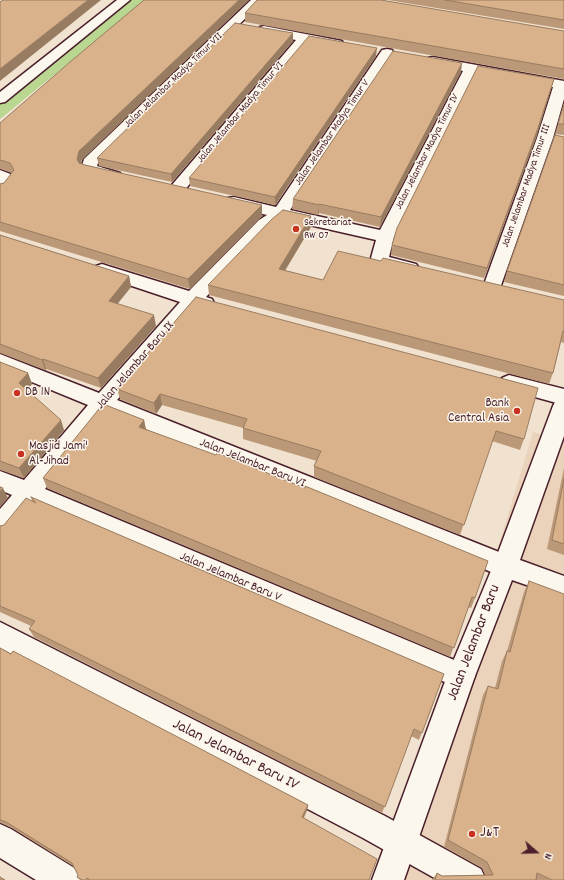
<!DOCTYPE html>
<html>
<head>
<meta charset="utf-8">
<style>
	body { margin:0 }
	#map { position:relative; width:564px; height:880px; overflow:hidden; background:#f1e2cf; font-family:Dekko,sans-serif }
	canvas { display:block }
	.north { position:absolute; left:516px; top:832px; width:40px; height:40px; -webkit-text-stroke:3px #fbf7ec; paint-order:stroke; rotate:110deg; font-size:11px; font-weight:700; line-height:16px; text-align:center; color:#4a1f2b }
	.north::after { content:''; display:block; margin:auto; width:14px; height:18px; background:#4a1f2b; clip-path:polygon(50% 0,100% 100%,50% 72%,0 100%) }
</style>
</head>
<body>
<div id="map">
<canvas width="564" height="880"></canvas>
<div class="north">N</div>
</div>
<script>
const ctx = document.querySelector('canvas').getContext('2d');
ctx.lineJoin = 'round';
function fillPath(path, color) { ctx.fillStyle = color; ctx.fill(path, 'evenodd'); }
const shape = rows => new Path2D(rows.map(r => 'M' + r).join(''));
function trace(path, color, width, dash) { ctx.strokeStyle = color; ctx.lineWidth = width; ctx.lineCap = dash ? 'butt' : 'round'; ctx.setLineDash(dash || []); ctx.stroke(path); }
function label(font, color, halo, rows, align = 'center') {
  ctx.font = font + ' Dekko,sans-serif'; ctx.lineWidth = 3; ctx.setLineDash([]); ctx.textBaseline = 'middle'; ctx.strokeStyle = halo; ctx.fillStyle = color; for (const [text, x, y, turn = 0] of rows) {
    ctx.save(); ctx.translate(x, y); ctx.rotate((+turn || 0) * Math.PI / 180); ctx.textAlign = isNaN(turn) ? turn : align; if (halo) ctx.strokeText(text, 0, 0); ctx.fillText(text, 0, 0); ctx.restore();
  }
}
fillPath(shape([
	[533,432,564,441,564,880,398,880]
]), '#ead3ba');
fillPath(shape([
	[119,0,146,0,0,119,0,99]
]), '#b9d790');
const street = shape([
	[117,0,130,0,5,102,0,103,0,92,117,0],
	[251,0,264,0,98,163,97,166,120,173,122,176,120,179,114,181,83,172,81,169,84,159,251,0],
	[264,26,337,40,342,41,343,44,342,47,337,48,308,42,183,192,177,194,171,192,169,189,171,186,296,40,260,33,258,30,260,27,264,26],
	[387,49,392,50,394,53,290,210,380,230,463,71,428,64,426,61,428,58,433,57,564,81,564,99,553,138,499,291,492,293,485,291,483,287,537,138,553,87,475,73,394,237,389,257,416,264,419,268,416,272,410,274,376,265,371,258,376,240,283,219,271,228,206,297,212,299,214,303,212,307,205,309,197,307,117,400,514,558,517,566,514,574,505,577,496,574,106,413,45,489,471,667,475,676,471,685,461,689,32,504,8,533,0,536,0,509,12,495,0,490,0,471,24,480,88,405,0,369,0,354,99,393,180,302,96,274,93,270,96,266,102,264,108,266,189,291,259,220,267,215,228,206,226,202,228,198,234,197,276,207,382,50,387,49],
	[0,170,13,175,16,180,6,192,0,194,0,170],
	[509,375,564,389,564,405,502,388,499,383,502,378,509,375],
	[0,622,385,816,481,869,486,880,438,880,363,838,0,648,0,622],
	[0,824,11,829,76,869,81,880,36,880,0,858,0,824]
]);
const secondary = shape([
	[564,398,564,436,520,560,564,576,564,598,512,580,475,676,404,880,372,880,447,676,493,566,553,406,556,400,564,398]
]);
trace(street, '#4a1f2b', 3);
trace(secondary, '#4a1f2b', 3);
fillPath(street, '#fbf7ec');
fillPath(secondary, '#fbf7ec');
fillPath(shape([
	[388,0,564,0,564,29],
	[245,13,564,31,564,79,245,22],
	[293,33,293,41,172,182,99,166,97,158],
	[376,56,275,205,190,186,189,178],
	[461,72,380,227,319,213,318,215,292,209,293,199],
	[554,79,536,138,484,278,391,255,392,245],
	[564,104,564,135,555,134],
	[0,123,81,161,81,163,85,165,262,216,190,289,0,231,0,184,4,183,12,173,0,169],
	[564,137,564,296,504,282,507,271],
	[311,216,311,227,285,271,323,280,564,300,564,343,561,342,553,373,549,384,209,295,208,285],
	[0,235,129,276,131,287,117,304,156,326,101,388,46,369,45,370,0,353],
	[196,297,524,439,520,450,492,441,460,535,314,477,314,466,317,461,243,439,243,428,162,405,156,414,120,399,117,389],
	[0,362,28,373,32,384,27,390,64,430,24,478,0,470],
	[144,420,146,429,475,598,471,608,468,607,450,657,47,488,43,478],
	[564,468,564,555,547,549],
	[31,497,444,674,419,740,411,736,382,813,34,637,29,629,31,626,0,612,0,526,4,525,32,501],
	[529,581,564,880,432,880,437,873,442,876,485,875,482,868,444,847,483,695,488,686,495,688,502,661,507,651,524,592],
	[0,648,308,805,307,810,304,818,369,880,80,880,77,877,78,875,73,866,12,828,1,823,0,823]
]), '#bb9877');
fillPath(shape([
	[88,0,101,0,0,81,0,69],
	[239,0,249,0,81,161,80,169,77,159,79,151],
	[293,33,293,41,172,182,171,174],
	[377,48,376,56,275,205,275,197],
	[462,63,461,72,380,227,381,217],
	[554,79,536,138,484,278,487,268],
	[319,204,319,213,318,215,319,205],
	[262,205,262,216,190,289,188,279],
	[311,216,311,227,279,280,279,269],
	[129,276,131,287,111,312,109,301],
	[154,315,156,326,101,388,98,378],
	[43,359,46,369,45,370,42,360],
	[28,373,32,384,23,393,19,383],
	[160,394,162,405,156,414,154,403],
	[61,420,64,430,24,478,19,468],
	[144,420,146,431,139,427],
	[3,488,8,498,0,507,0,492],
	[308,805,307,810,301,822,302,817]
]), '#987c61');
const building = shape([
	[3,0,88,0,0,69,0,2,3,0],
	[144,0,239,0,79,151,77,159,79,163,85,165,262,205,188,279,0,222,0,184,4,183,14,170,10,163,0,160,0,123,70,62,144,0],
	[257,0,381,0,564,31,564,69,245,13,257,0],
	[445,0,564,0,564,20,445,0],
	[235,23,293,33,171,174,97,158,235,23],
	[309,36,377,48,275,197,189,178,309,36],
	[393,51,462,63,381,217,319,204,319,205,293,199,393,51],
	[478,66,554,79,538,128,487,268,392,245,397,228,478,66],
	[564,104,564,124,558,124,564,104],
	[555,135,564,137,564,285,507,271,555,135],
	[283,210,311,216,279,269,323,280,338,251,381,261,383,258,564,300,564,332,563,331,553,373,208,285,272,219,283,210],
	[0,235,129,276,109,301,154,315,98,378,43,359,42,360,0,344,0,235],
	[196,297,538,388,524,439,496,431,464,525,314,466,321,451,243,428,247,419,160,394,154,403,117,389,196,297],
	[0,362,28,373,19,383,61,420,19,468,0,461,0,362],
	[103,404,144,420,139,427,216,455,217,453,305,488,305,486,488,561,475,598,472,597,454,648,43,478,103,404],
	[564,479,564,544,552,540,564,479],
	[0,487,3,488,0,492,0,487],
	[31,497,444,674,422,733,414,729,385,807,29,629,35,621,0,606,0,526,4,525,26,498,36,503,31,497],
	[529,581,564,594,564,880,552,880,537,873,536,880,435,880,437,873,442,876,493,875,487,862,448,840,488,686,498,689,507,651,510,652,529,581],
	[0,648,11,654,13,651,308,805,302,817,377,859,369,880,90,880,87,878,86,880,82,880,77,877,78,875,72,863,6,822,0,820,0,648],
	[0,877,5,880,0,880,0,877]
]);
fillPath(building, '#d9b18a');
trace(building, '#987c61', 1);
for (const [x, y, r, color] of [
	[296,229,4,"#c8321e"],
	[17,393,4,"#c8321e"],
	[517,411,4,"#c8321e"],
	[21,454,4,"#c8321e"],
	[472,834,4,"#c8321e"]
]) { const dot = new Path2D(); dot.arc(x, y, r, 0, 2 * Math.PI); ctx.fillStyle = color; ctx.fill(dot); trace(dot, '#fbf7ec', 1.5); }
label('11px', '#4a1f2b', '#fbf7ec', [
	["Jalan Jelambar Madya Timur VII",174,81,-44],
	["Jalan Jelambar Madya Timur VI",241,113,-50],
	["Jalan Jelambar Madya Timur V",333,133,-56],
	["Jalan Jelambar Madya Timur IV",428,152,-63],
	["Jalan Jelambar Madya Timur III",527,186,-71]
]);
label('11px', '#4a1f2b', '#fbf7ec', [
	["Sekretariat",304,223],
	["RW 07",304,236]
], 'left');
label('13px', '#4a1f2b', '#fbf7ec', [
	["Jalan Jelambar Baru IX",136,366,-49],
	["Jalan Jelambar Baru VI",252,464,22],
	["Jalan Jelambar Baru V",230,578,23]
]);
label('13px', '#4a1f2b', '#fbf7ec', [
	["DB 1N",25,393],
	["Bank",509,404,"right"],
	["Central Asia",509,419,"right"],
	["Masjid Jami'",29,447],
	["Al-Jihad",29,462]
], 'left');
label('16px', '#4a1f2b', '#fbf7ec', [
	["Jalan Jelambar Baru",475,643,-69],
	["Jalan Jelambar Baru IV",235,756,27]
]);
label('16px', '#4a1f2b', '#fbf7ec', [
	["J&T",480,834]
], 'left');
</script>
</body>
</html>
